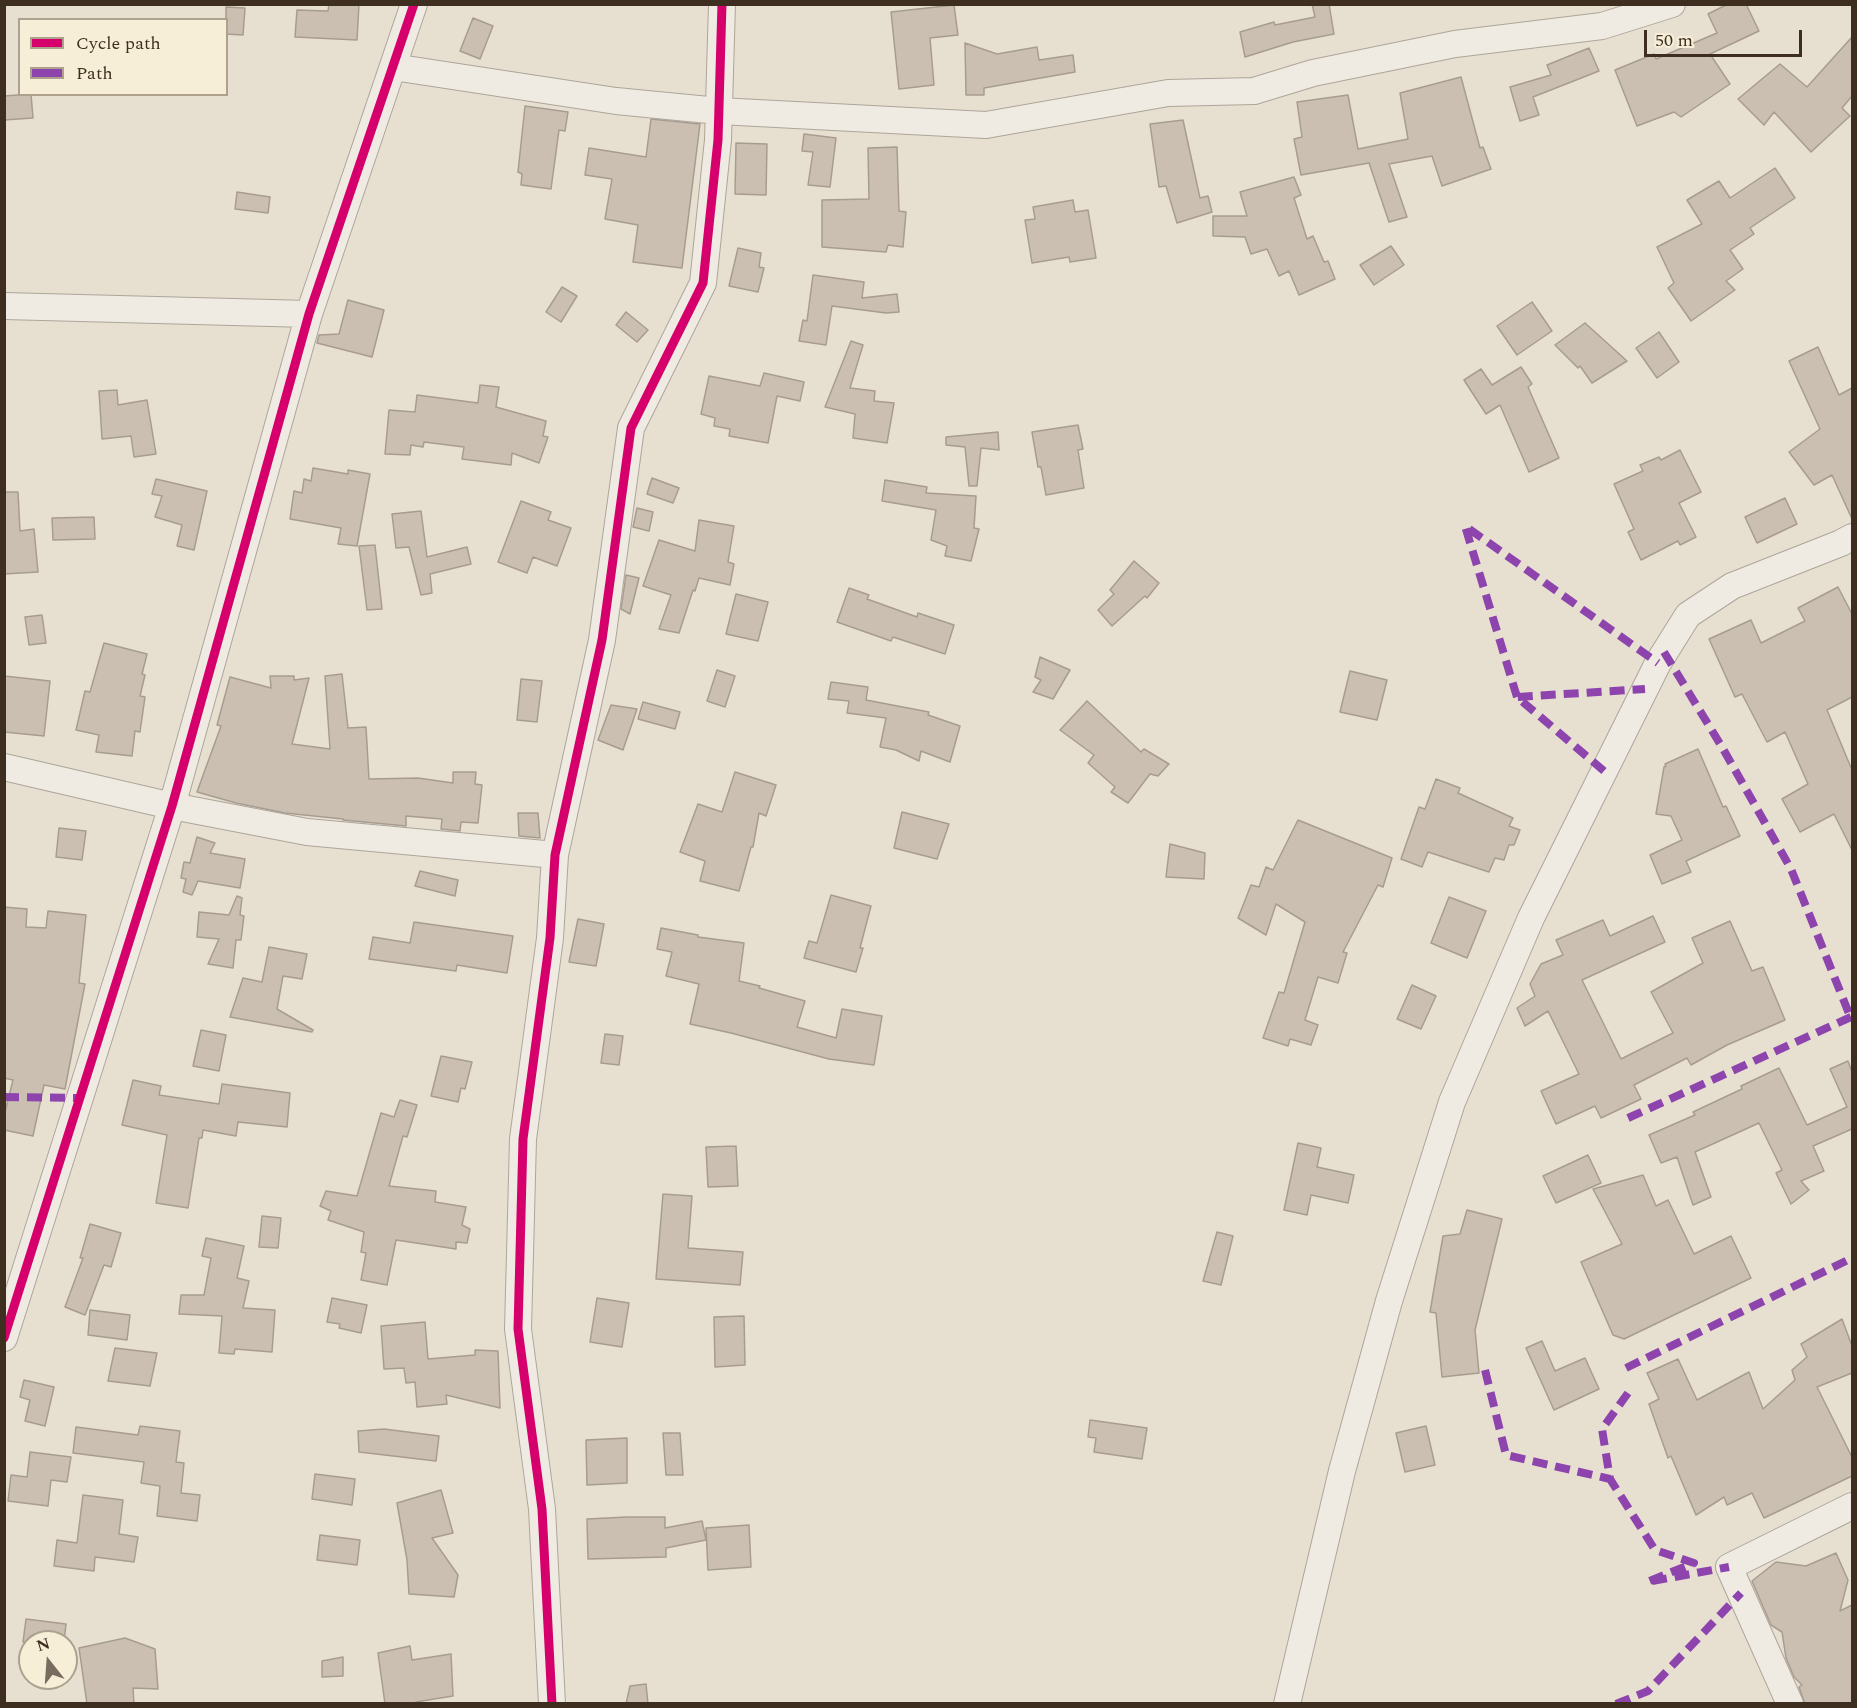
<!DOCTYPE html>
<html>
<head>
<meta charset="utf-8">
<style>
	body { margin:0 }
	#map { position:relative; width:1857px; height:1708px; overflow:hidden; background:#e7e0d1; font-family:Spectral,serif }
	canvas { display:block }
	.frame { position:absolute; inset:0; border:6px solid #3d2e20; pointer-events:none }
	.legend { position:absolute; left:18px; top:18px; width:210px; height:78px; box-sizing:border-box; background:#f7eed8; border:2px solid #ada18e; margin:0; padding:8px 10px; list-style:none; font-size:18px; color:#3d2e20 }
	.legend li { display:flex; align-items:center; gap:12px; height:30px }
	.legend b { width:30px; border:2px solid #ada18e }
	.north { position:absolute; left:18px; top:1630px; width:60px; height:60px; box-sizing:border-box; background:#f7eed8; border:2px solid #ada18e; border-radius:50%; rotate:343deg; font-size:16px; font-weight:700; line-height:24px; text-align:center; color:#3d2e20 }
	.north::after { content:''; display:block; margin:auto; width:21px; height:27px; background:#786c5e; clip-path:polygon(50% 0,100% 100%,50% 72%,0 100%) }
	.scale { position:absolute; left:1644px; top:30px; width:158px; height:27px; box-sizing:border-box; border:3px solid #3d2e20; border-top:0; padding-left:8px; font-size:18px; line-height:21px; white-space:nowrap; color:#3d2e20; -webkit-text-stroke:4px #f7eed8; paint-order:stroke }
</style>
</head>
<body>
<div id="map">
<canvas width="1857" height="1708"></canvas>
<div class="frame"></div>
<ul class="legend">
<li><b style="height:8px;background:#d6006c"></b>Cycle path</li>
<li><b style="height:8px;background:#8e44ad"></b>Path</li>
</ul>
<div class="north">N</div>
<div class="scale">50 m</div>
</div>
<script>
const ctx = document.querySelector('canvas').getContext('2d');
ctx.lineJoin = 'round';
function fillPath(path, color) { ctx.fillStyle = color; ctx.fill(path, 'evenodd'); }
const shape = rows => new Path2D(rows.map(r => 'M' + r).join(''));
function trace(path, color, width, dash) { ctx.strokeStyle = color; ctx.lineWidth = width; ctx.lineCap = dash ? 'butt' : 'round'; ctx.setLineDash(dash || []); ctx.stroke(path); }
const building = shape([
	[329,4,359,4,357,40,295,37,297,10,328,11,329,4],
	[1312,4,1329,4,1334,34,1293,42,1245,57,1240,32,1274,22,1275,25,1315,17,1312,4],
	[1728,4,1746,4,1759,31,1710,54,1730,84,1681,117,1674,112,1637,126,1615,70,1654,54,1656,59,1717,33,1708,14,1728,4],
	[954,5,958,35,930,38,934,85,899,89,891,12,954,5],
	[226,7,245,8,243,35,226,34,226,7],
	[473,18,493,26,480,59,460,51,473,18],
	[1852,37,1852,96,1842,108,1850,116,1811,152,1774,112,1764,125,1738,99,1780,64,1807,87,1852,37],
	[965,43,997,54,1037,47,1039,60,1073,55,1075,72,984,88,984,95,966,95,965,43],
	[1589,48,1599,71,1533,97,1539,115,1520,121,1510,87,1551,75,1547,65,1589,48],
	[1461,77,1480,148,1483,147,1491,169,1442,186,1432,156,1389,164,1407,217,1389,222,1369,163,1301,175,1294,139,1302,137,1297,102,1348,95,1358,149,1408,139,1400,93,1461,77],
	[31,94,33,118,4,120,4,96,31,94],
	[525,106,568,112,565,131,559,130,551,189,521,185,522,174,518,172,525,106],
	[651,119,700,124,682,268,633,262,638,225,605,219,612,179,585,175,589,148,646,157,651,119],
	[1183,120,1200,198,1208,196,1212,212,1177,223,1166,186,1159,187,1150,124,1183,120],
	[804,134,836,138,830,187,808,185,813,152,802,151,804,134],
	[736,143,767,144,766,195,735,194,736,143],
	[897,147,899,211,906,212,903,247,888,245,886,252,822,247,822,200,869,199,868,148,897,147],
	[1775,168,1795,198,1750,228,1754,234,1730,250,1743,269,1726,281,1735,290,1691,321,1668,288,1674,283,1657,247,1702,224,1687,200,1719,181,1730,198,1775,168],
	[1294,177,1301,195,1294,198,1307,239,1313,236,1324,262,1328,261,1335,279,1299,295,1289,271,1279,276,1267,249,1251,254,1245,237,1213,236,1213,216,1247,216,1240,192,1294,177],
	[237,192,270,197,268,213,235,209,237,192],
	[1073,200,1075,212,1088,210,1096,258,1070,262,1069,257,1032,263,1025,220,1035,219,1033,207,1073,200],
	[1391,246,1404,265,1374,285,1360,265,1391,246],
	[738,248,761,253,759,267,764,268,758,292,729,286,738,248],
	[813,275,864,282,862,298,897,294,899,312,886,313,832,306,826,345,799,341,803,320,807,321,813,275],
	[562,287,577,296,561,322,546,312,562,287],
	[348,300,384,310,372,357,317,343,319,335,339,334,348,300],
	[1532,302,1552,331,1517,355,1497,326,1532,302],
	[626,312,648,330,637,342,616,325,626,312],
	[1585,323,1627,361,1592,383,1580,366,1578,368,1555,345,1585,323],
	[1659,332,1679,362,1657,378,1636,348,1659,332],
	[851,341,863,345,850,388,875,391,874,401,894,403,887,443,853,438,855,414,825,407,851,341],
	[1818,347,1839,395,1852,388,1852,519,1832,475,1814,485,1789,452,1820,429,1789,361,1818,347],
	[1521,367,1532,384,1528,387,1559,458,1529,472,1500,405,1486,414,1464,380,1481,369,1492,385,1521,367],
	[764,373,804,382,800,401,777,396,768,443,729,436,730,429,714,426,715,418,701,414,709,376,760,386,764,373],
	[480,385,499,387,496,407,546,421,543,436,548,437,539,463,512,453,511,465,462,459,464,447,424,442,423,447,411,445,410,455,385,454,389,410,415,412,417,395,478,403,480,385],
	[117,390,118,405,147,400,156,454,134,457,131,436,102,439,99,391,117,390],
	[1078,425,1083,449,1078,450,1084,488,1046,495,1041,467,1038,467,1032,432,1078,425],
	[998,432,999,450,981,448,977,486,969,486,965,447,946,445,946,437,998,432],
	[1680,450,1701,492,1679,503,1696,537,1680,545,1678,541,1641,560,1628,532,1634,529,1614,484,1643,471,1640,465,1659,457,1661,460,1680,450],
	[313,468,348,474,348,470,370,474,357,546,338,544,341,528,290,519,294,491,302,493,304,479,311,481,313,468],
	[652,478,679,488,673,503,647,494,652,478],
	[156,479,207,491,194,550,177,546,182,525,155,517,162,496,152,494,156,479],
	[885,480,927,487,926,493,976,496,974,528,979,529,971,561,945,556,947,546,931,540,936,510,882,501,885,480],
	[4,492,18,492,20,531,34,529,38,572,4,574,4,492],
	[1785,498,1797,524,1757,543,1745,517,1785,498],
	[521,501,551,512,548,520,571,528,557,566,533,557,527,573,498,562,521,501],
	[637,508,653,512,649,531,633,527,637,508],
	[421,511,427,557,467,547,471,564,430,574,432,593,421,595,409,547,396,548,392,514,421,511],
	[94,517,95,539,53,540,52,518,94,517],
	[699,520,734,526,728,562,734,564,730,585,699,578,695,591,693,590,679,633,659,629,671,595,643,586,659,540,695,551,699,520],
	[375,545,382,609,367,610,359,546,375,545],
	[1134,561,1159,583,1147,598,1145,596,1112,626,1098,610,1114,594,1110,590,1134,561],
	[626,575,639,578,630,614,621,609,626,575],
	[1838,587,1852,614,1852,697,1827,710,1852,770,1852,850,1834,814,1800,832,1782,799,1808,784,1785,732,1767,742,1742,694,1735,697,1709,639,1751,620,1761,643,1805,621,1798,608,1838,587],
	[849,588,869,595,867,599,917,617,918,613,954,625,945,654,893,637,891,641,837,622,849,588],
	[736,594,768,602,758,641,726,634,736,594],
	[42,615,46,643,29,645,25,617,42,615],
	[104,643,147,654,142,674,145,675,140,696,145,697,140,732,135,731,132,756,96,752,99,735,76,730,85,691,90,692,104,643],
	[1040,657,1070,670,1053,699,1033,692,1041,680,1035,677,1040,657],
	[717,670,735,676,725,707,707,701,717,670],
	[1350,671,1387,680,1377,720,1340,712,1350,671],
	[342,674,348,728,366,727,369,779,418,778,453,783,453,772,476,772,475,784,482,785,478,823,461,822,460,831,441,829,442,819,406,816,406,826,343,820,343,819,285,813,236,803,197,792,221,726,217,725,230,677,271,688,270,676,294,676,294,680,309,678,292,744,330,749,325,676,342,674],
	[4,676,50,681,44,736,4,732,4,676],
	[521,679,542,681,537,722,517,720,521,679],
	[831,682,868,687,866,700,929,712,928,715,960,726,950,762,921,751,919,761,896,750,880,747,886,718,847,713,849,701,828,699,831,682],
	[1087,701,1141,752,1144,749,1169,764,1158,776,1150,774,1128,803,1111,792,1115,787,1088,763,1094,755,1060,730,1087,701],
	[643,702,680,712,675,729,638,719,643,702],
	[611,705,637,709,623,750,598,740,611,705],
	[1698,749,1723,807,1726,806,1740,836,1686,861,1691,872,1662,884,1650,855,1682,840,1671,816,1656,814,1664,767,1666,766,1665,764,1698,749],
	[735,772,776,785,766,816,759,813,753,847,751,847,739,891,700,881,705,861,680,852,698,804,722,812,735,772],
	[1436,779,1460,788,1458,793,1513,818,1509,826,1520,830,1514,845,1509,845,1504,860,1495,858,1489,872,1428,852,1422,867,1401,859,1419,807,1425,809,1436,779],
	[902,812,949,824,937,859,894,848,902,812],
	[518,813,538,813,540,838,519,836,518,813],
	[1298,820,1392,858,1383,887,1378,885,1343,952,1347,953,1338,983,1318,977,1305,1020,1318,1025,1311,1045,1290,1039,1288,1046,1263,1038,1279,992,1284,993,1305,922,1276,904,1266,935,1238,918,1251,885,1259,887,1266,867,1273,870,1298,820],
	[59,828,86,831,82,860,56,857,59,828],
	[197,837,215,843,210,853,245,859,240,888,198,881,192,895,183,892,186,879,181,878,184,862,190,863,197,837],
	[1170,844,1205,853,1204,879,1166,877,1170,844],
	[420,871,458,880,455,896,415,886,420,871],
	[831,895,871,906,860,948,863,948,856,972,804,958,809,941,817,943,831,895],
	[237,896,242,898,240,915,244,916,241,940,236,940,233,968,208,964,219,939,197,937,199,912,229,915,237,896],
	[1449,897,1486,911,1467,958,1431,943,1449,897],
	[4,907,27,909,26,927,46,928,48,911,86,915,79,983,85,984,65,1089,44,1085,33,1136,4,1130,4,1116,13,1080,4,1078,4,907],
	[1653,916,1665,942,1582,980,1621,1059,1673,1033,1651,992,1703,963,1692,938,1730,921,1752,971,1763,967,1785,1020,1727,1045,1691,1065,1687,1058,1634,1085,1641,1099,1601,1118,1595,1106,1556,1124,1541,1091,1579,1074,1548,1011,1525,1026,1517,1008,1535,996,1530,984,1541,964,1563,955,1556,940,1603,920,1610,936,1653,916],
	[578,919,604,924,596,966,569,962,578,919],
	[414,922,513,936,507,973,457,965,456,971,369,959,373,937,410,943,414,922],
	[661,928,698,935,698,937,744,943,739,981,760,986,759,988,805,1001,797,1027,836,1038,842,1009,882,1016,874,1065,829,1059,731,1033,690,1024,699,984,666,976,672,952,657,949,661,928],
	[269,947,307,954,302,979,283,976,277,1009,313,1030,312,1032,230,1017,243,978,262,982,269,947],
	[1412,985,1436,996,1421,1029,1397,1019,1412,985],
	[201,1030,226,1035,219,1071,193,1066,201,1030],
	[605,1034,623,1036,619,1065,601,1063,605,1034],
	[441,1056,472,1062,465,1089,461,1088,458,1102,431,1096,441,1056],
	[1848,1061,1852,1072,1852,1129,1813,1146,1824,1171,1801,1181,1809,1190,1791,1204,1776,1173,1782,1170,1759,1123,1695,1152,1711,1197,1693,1205,1677,1157,1661,1163,1649,1135,1695,1115,1693,1112,1742,1089,1741,1086,1779,1068,1807,1125,1847,1107,1830,1069,1848,1061],
	[133,1080,161,1086,159,1095,219,1104,222,1084,290,1093,287,1127,238,1122,236,1136,203,1130,202,1138,199,1138,188,1208,156,1203,167,1135,122,1125,133,1080],
	[400,1100,417,1105,407,1137,403,1136,389,1186,436,1191,435,1202,466,1207,462,1225,470,1229,467,1243,456,1242,456,1249,396,1240,387,1285,361,1280,366,1253,361,1252,364,1232,328,1220,331,1211,320,1206,326,1191,357,1196,381,1113,394,1117,400,1100],
	[1298,1143,1321,1148,1317,1167,1354,1175,1348,1203,1311,1195,1307,1215,1284,1210,1298,1143],
	[736,1146,738,1186,708,1187,706,1147,736,1146],
	[1588,1155,1601,1183,1556,1203,1543,1176,1588,1155],
	[1643,1175,1656,1206,1668,1200,1694,1254,1731,1236,1751,1278,1624,1339,1613,1335,1581,1262,1622,1244,1593,1189,1643,1175],
	[663,1194,692,1196,688,1248,743,1252,740,1285,656,1279,663,1194],
	[1467,1210,1502,1219,1475,1330,1479,1373,1442,1377,1436,1313,1430,1312,1443,1236,1460,1234,1467,1210],
	[262,1216,281,1218,278,1248,259,1247,262,1216],
	[90,1224,121,1233,111,1267,104,1265,85,1315,65,1307,83,1258,80,1258,90,1224],
	[1217,1232,1233,1236,1221,1285,1203,1281,1217,1232],
	[206,1238,244,1246,237,1278,249,1281,243,1308,275,1310,272,1352,235,1349,234,1354,219,1353,222,1316,179,1314,181,1295,204,1295,211,1258,202,1256,206,1238],
	[332,1298,367,1305,361,1333,339,1328,340,1324,327,1322,332,1298],
	[597,1298,629,1303,622,1347,590,1342,597,1298],
	[90,1310,130,1315,127,1340,88,1335,90,1310],
	[744,1316,745,1365,715,1367,714,1317,744,1316],
	[1842,1319,1852,1346,1852,1373,1817,1387,1852,1457,1852,1476,1764,1518,1752,1493,1727,1505,1724,1497,1696,1515,1671,1456,1668,1458,1649,1404,1659,1399,1647,1373,1678,1359,1697,1400,1749,1372,1763,1409,1795,1380,1792,1370,1807,1357,1801,1344,1842,1319],
	[425,1322,428,1359,475,1355,475,1350,498,1351,500,1408,446,1395,447,1404,417,1407,415,1382,406,1383,404,1368,384,1369,381,1326,425,1322],
	[1542,1341,1555,1371,1585,1358,1599,1389,1554,1410,1526,1348,1542,1341],
	[115,1348,157,1353,150,1386,108,1381,115,1348],
	[24,1380,54,1387,45,1426,25,1421,30,1400,20,1397,24,1380],
	[1090,1420,1147,1428,1142,1459,1094,1452,1096,1438,1088,1437,1090,1420],
	[140,1426,180,1431,176,1462,184,1463,181,1493,200,1495,197,1521,157,1516,160,1486,141,1483,144,1462,73,1453,76,1427,138,1435,140,1426],
	[1426,1426,1435,1465,1405,1472,1396,1433,1426,1426],
	[384,1429,439,1436,436,1461,359,1452,358,1431,384,1429],
	[663,1433,680,1433,683,1475,666,1475,663,1433],
	[627,1438,627,1483,587,1485,586,1440,627,1438],
	[30,1452,71,1457,67,1482,51,1480,48,1506,8,1501,11,1475,27,1477,30,1452],
	[315,1474,355,1479,352,1505,312,1499,315,1474],
	[441,1490,453,1533,432,1538,458,1575,454,1597,409,1594,407,1560,397,1503,441,1490],
	[83,1495,123,1500,119,1534,138,1537,134,1562,95,1557,94,1571,54,1566,57,1540,77,1543,83,1495],
	[627,1517,665,1517,665,1528,702,1521,706,1540,666,1548,666,1557,588,1559,587,1519,627,1517],
	[749,1525,751,1567,708,1570,706,1528,749,1525],
	[320,1535,360,1540,357,1565,317,1560,320,1535],
	[1836,1553,1848,1580,1840,1611,1852,1605,1852,1704,1805,1704,1799,1687,1802,1685,1794,1677,1786,1658,1782,1632,1771,1625,1752,1581,1776,1562,1806,1566,1836,1553],
	[26,1619,66,1624,64,1642,23,1642,26,1619],
	[125,1638,155,1649,158,1689,133,1688,134,1704,87,1704,79,1648,125,1638],
	[410,1646,412,1660,451,1654,453,1696,416,1702,416,1704,385,1704,378,1653,410,1646],
	[343,1657,343,1676,322,1677,322,1661,343,1657],
	[646,1684,648,1704,626,1704,630,1686,646,1684]
]);
fillPath(building, '#cbbfb2');
trace(building, '#a89c90', 1.5);
const street = shape([
	[393,67,616,101,719,111,986,125,1168,93,1254,91,1313,73,1455,44,1602,26,1672,4],
	[4,306,309,314],
	[4,767,172,806,307,832,555,855],
	[4,1338,172,806,309,314,414,4],
	[552,1704,542,1509,518,1329,523,1139,550,938,555,855,602,640,631,428,703,283,718,140,722,4],
	[1287,1704,1342,1471,1389,1301,1452,1102,1531,918,1658,663,1688,615,1732,586,1841,543,1852,537],
	[1790,1704,1729,1567,1852,1506]
]);
trace(street, '#ada599', 28);
trace(street, '#efebe3', 26);
trace(shape([
	[1664,652,1722,747,1791,869,1852,1021],
	[1517,697,1465,526,1658,663],
	[1604,771,1517,697,1645,689],
	[4,1097,80,1098],
	[1628,1118,1851,1017],
	[1626,1368,1852,1258],
	[1485,1370,1506,1455,1610,1479],
	[1628,1393,1602,1429,1610,1479,1655,1550,1694,1563,1647,1582,1729,1567],
	[1616,1704,1648,1691,1741,1593]
]), '#8e44ad', 8, [15, 8]);
trace(shape([
	[4,1338,172,806,309,314,414,4],
	[552,1704,542,1509,518,1329,523,1139,550,938,555,855,602,640,631,428,703,283,718,140,722,4]
]), '#d6006c', 9);
</script>
</body>
</html>
